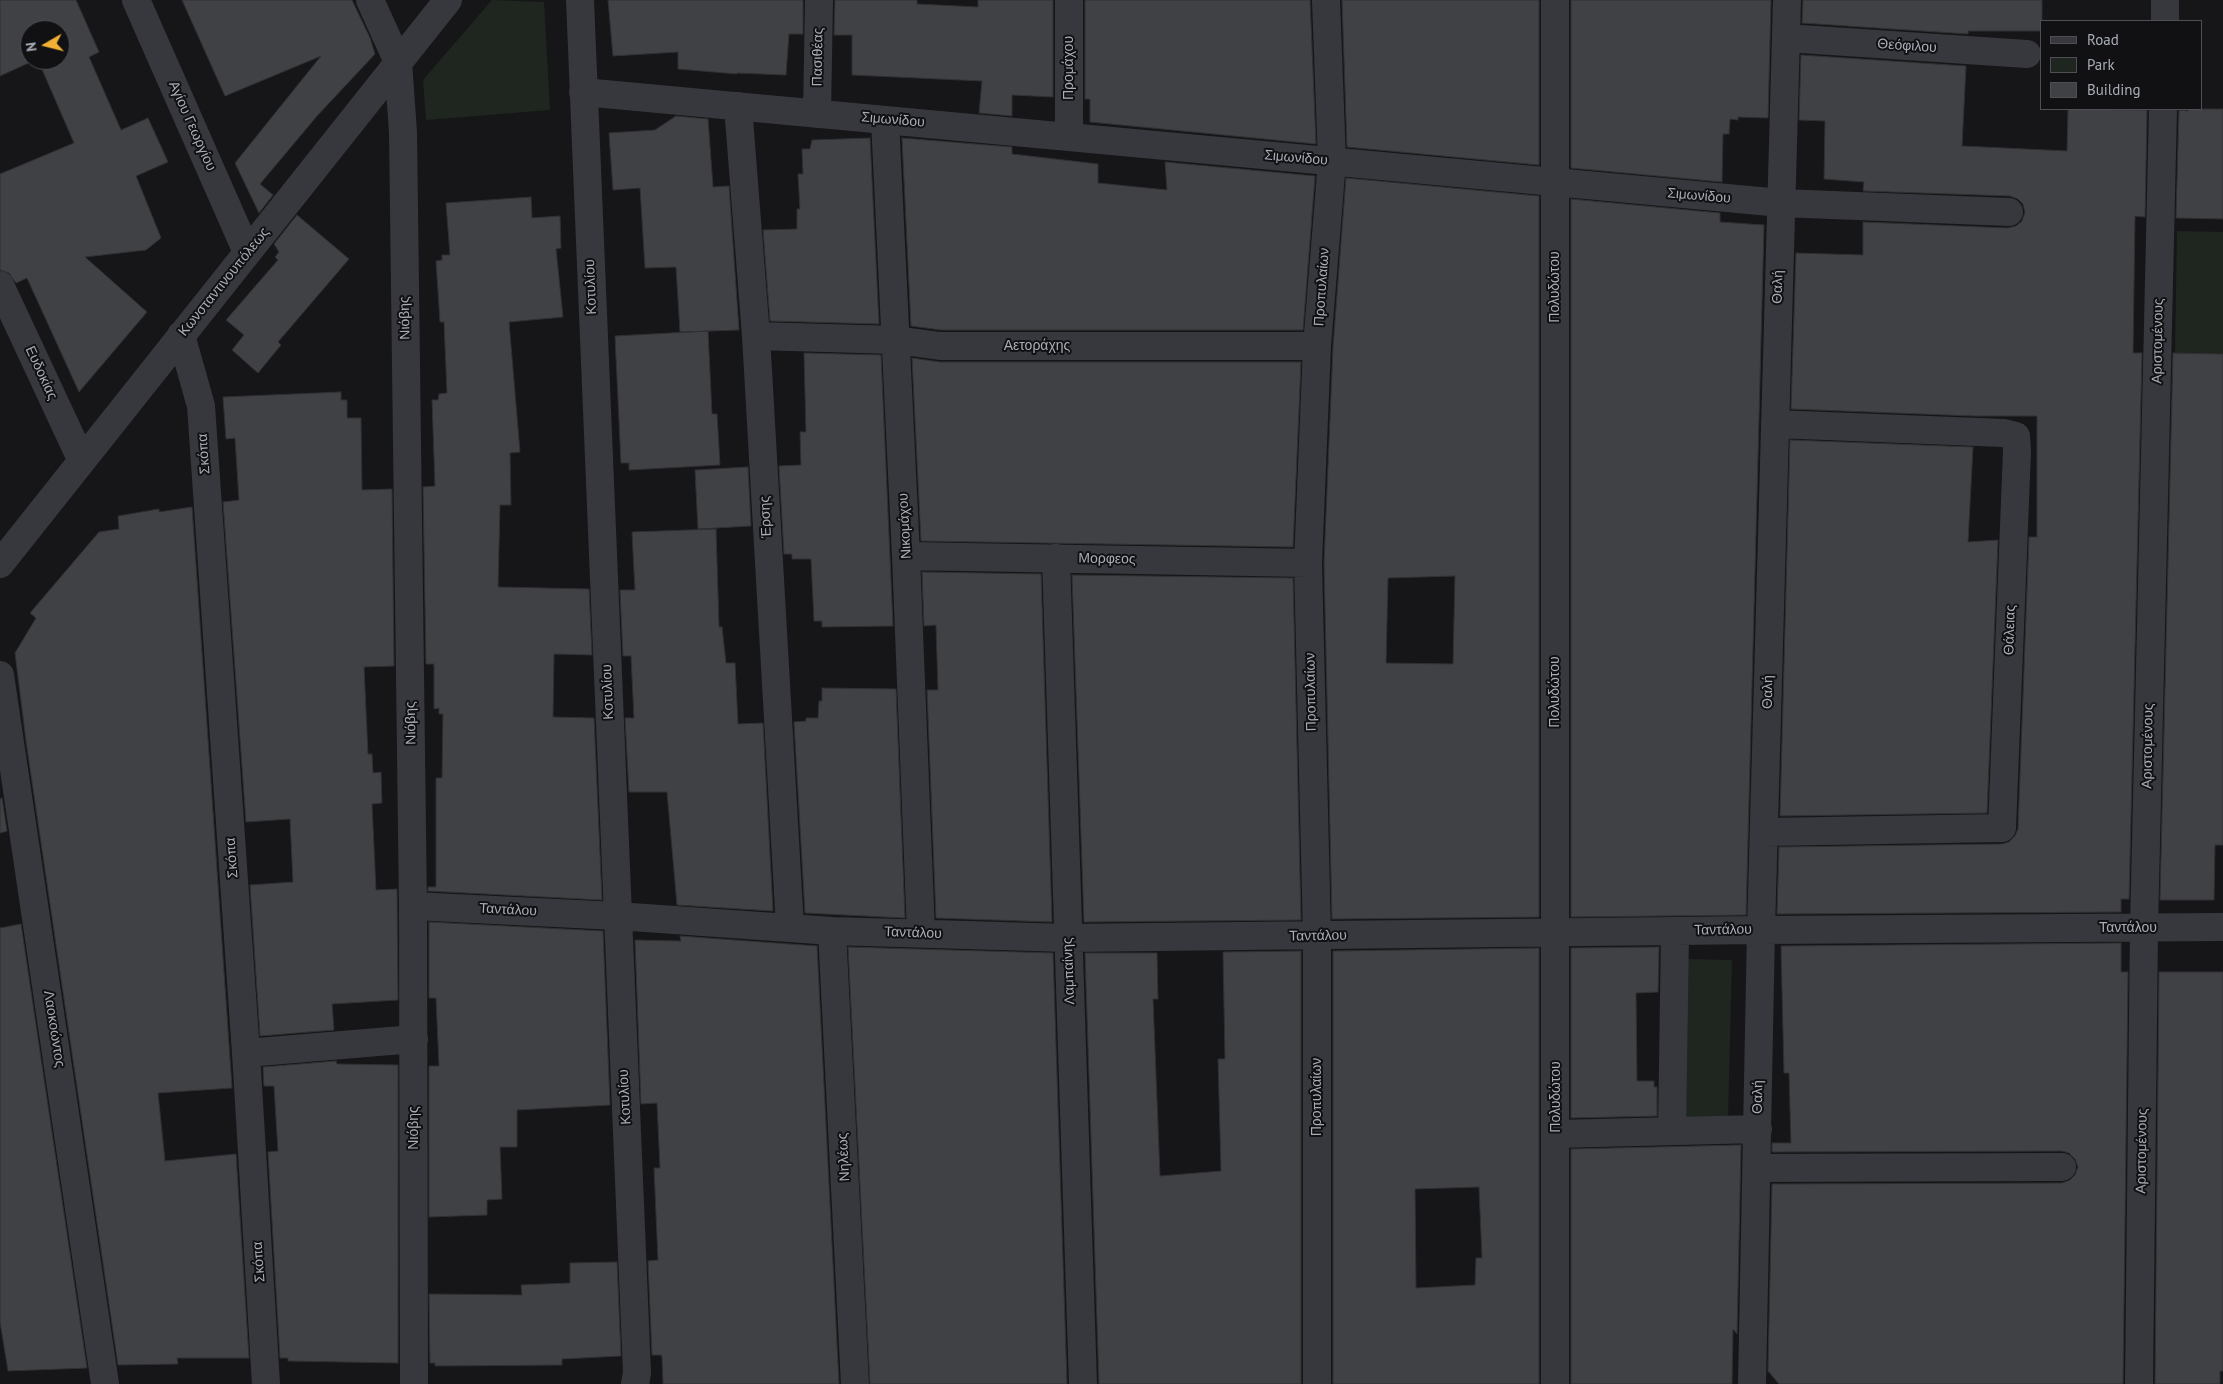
<!DOCTYPE html>
<html>
<head>
<meta charset="utf-8">
<style>
	body { margin:0 }
	#map { position:relative; width:2223px; height:1384px; overflow:hidden; background:#161618; font-family:"PT Sans",sans-serif }
	canvas { display:block }
	.legend { position:absolute; left:2040px; top:20px; width:162px; height:90px; box-sizing:border-box; background:#111113; border:1px solid #4d4f55; margin:0; padding:6px 9px; list-style:none; font-size:15px; color:#a8adb8 }
	.legend li { display:flex; align-items:center; gap:10px; height:25px }
	.legend b { width:25px; border:1px solid #4d4f55 }
	.north { position:absolute; left:20px; top:20px; width:50px; height:50px; box-sizing:border-box; background:#111113; border:1px solid #4d4f55; border-radius:50%; rotate:262deg; font-size:14px; font-weight:700; line-height:20px; text-align:center; color:#a8adb8 }
	.north::after { content:''; display:block; margin:auto; width:18px; height:22px; background:#f2b134; clip-path:polygon(50% 0,100% 100%,50% 72%,0 100%) }
</style>
</head>
<body>
<div id="map">
<canvas width="2223" height="1384"></canvas>
<ul class="legend">
<li><b style="height:6px;background:#37383d"></b>Road</li>
<li><b style="height:14px;background:#1e261f"></b>Park</li>
<li><b style="height:14px;background:#404145"></b>Building</li>
</ul>
<div class="north">N</div>
</div>
<script>
const ctx = document.querySelector('canvas').getContext('2d');
ctx.lineJoin = 'round';
function fillPath(path, color) { ctx.fillStyle = color; ctx.fill(path, 'evenodd'); }
const shape = rows => new Path2D(rows.map(r => 'M' + r).join(''));
function trace(path, color, width, dash) { ctx.strokeStyle = color; ctx.lineWidth = width; ctx.lineCap = dash ? 'butt' : 'round'; ctx.setLineDash(dash || []); ctx.stroke(path); }
function label(font, color, halo, rows, align = 'center') {
  ctx.font = font + ' "PT Sans",sans-serif'; ctx.lineWidth = 4; ctx.setLineDash([]); ctx.textBaseline = 'middle'; ctx.strokeStyle = halo; ctx.fillStyle = color; for (const [text, x, y, turn = 0] of rows) {
    ctx.save(); ctx.translate(x, y); ctx.rotate((+turn || 0) * Math.PI / 180); ctx.textAlign = isNaN(turn) ? turn : align; if (halo) ctx.strokeText(text, 0, 0); ctx.fillText(text, 0, 0); ctx.restore();
  }
}
fillPath(shape([
	[492,0,544,2,550,110,426,120,423,80],
	[2177,231,2223,232,2223,354,2175,353],
	[1684,959,1732,960,1728,1119,1681,1118]
]), '#1e261f');
const building = shape([
	[0,0,76,0,99,52,89,57,121,130,148,118,168,162,136,176,161,238,146,250,85,257,147,312,79,392,27,278,16,283,9,273,0,270,0,174,74,143,38,60,60,60,60,30,30,30,30,60,35,60,0,76,0,0],
	[182,0,352,0,370,38,375,54,317,116,260,184,273,195,259,213,235,163,321,56,225,96,182,0],
	[608,0,803,0,803,34,789,34,786,75,737,73,737,74,678,69,678,52,613,56,608,0],
	[835,0,917,0,917,4,978,7,978,0,1053,0,1053,97,1012,95,1012,116,979,113,982,81,852,75,852,35,834,35,835,0],
	[1085,0,1310,0,1316,144,1090,122,1090,99,1085,99,1085,0],
	[1342,0,1539,0,1539,165,1347,147,1342,0],
	[1571,0,1771,0,1768,118,1738,117,1738,120,1730,119,1729,134,1723,134,1722,182,1571,168,1571,0],
	[1803,0,2042,0,2042,31,1968,31,1968,34,1802,23,1803,0],
	[1801,55,1966,66,1962,146,2067,151,2068,109,2147,110,2145,217,2135,216,2133,353,2142,353,2129,899,2121,899,2121,912,1777,914,1779,847,2002,844,2009,842,2015,836,2018,829,2029,537,2037,537,2037,416,1974,416,1791,409,1796,253,1863,255,1863,222,2008,228,2016,226,2022,221,2025,212,2023,204,2018,199,2010,196,1863,191,1864,182,1824,179,1825,121,1799,120,1801,55],
	[2188,109,2223,109,2223,219,2176,218,2179,110,2188,111,2188,109],
	[676,116,708,119,713,187,729,186,739,330,680,332,676,267,645,268,640,188,613,190,609,133,655,130,676,116],
	[870,138,879,324,770,321,763,230,797,229,797,209,800,209,798,174,803,174,802,149,810,149,812,140,870,138],
	[902,138,1012,147,1012,154,1098,164,1098,183,1167,190,1165,162,1315,176,1303,330,941,330,911,326,902,138],
	[1346,178,1539,196,1539,917,1332,919,1324,563,1333,347,1346,178],
	[1455,576,1453,664,1386,663,1388,578,1455,576],
	[531,197,532,218,560,216,561,248,556,249,563,317,509,322,520,452,510,453,511,505,500,505,498,587,589,589,592,655,554,654,553,717,594,718,602,900,428,891,428,887,436,887,436,778,442,778,443,714,439,714,439,708,434,709,434,664,426,664,423,487,435,486,432,400,438,400,439,394,447,393,444,322,440,322,436,261,442,260,442,255,450,255,446,203,531,197],
	[1571,199,1720,213,1720,222,1764,225,1746,915,1571,917,1571,199],
	[297,215,349,259,278,342,281,345,258,373,232,350,244,335,226,320,278,260,275,257,279,252,274,244,297,215],
	[708,331,712,414,717,414,720,465,629,470,629,463,621,463,615,336,708,331],
	[804,353,881,355,893,626,822,627,822,621,814,621,811,559,792,559,792,554,784,554,779,466,801,465,800,432,806,432,804,353],
	[2173,353,2223,354,2223,845,2215,845,2214,900,2160,900,2173,353],
	[912,358,940,362,1301,362,1293,547,921,541,912,358],
	[341,392,341,400,347,400,347,418,361,418,362,490,392,489,394,666,364,667,368,754,372,754,373,773,381,772,382,803,372,804,376,890,397,889,398,1000,332,1004,334,1030,260,1036,250,885,293,882,290,819,246,822,223,502,239,500,235,438,226,439,223,397,341,392],
	[1790,440,1973,447,1968,542,1998,540,1987,813,1780,816,1790,440],
	[748,467,751,526,698,529,695,470,748,467],
	[192,507,232,1088,158,1093,165,1161,236,1154,249,1358,177,1358,178,1364,118,1365,26,741,15,653,36,618,30,613,99,532,119,529,118,516,159,509,159,512,192,507],
	[716,529,719,627,722,627,726,663,735,663,738,724,763,723,773,911,677,905,667,792,629,792,625,718,634,718,631,656,623,656,620,590,635,590,632,532,716,529],
	[922,572,1041,574,1052,922,936,918,927,690,938,690,936,625,924,626,922,572],
	[1072,575,1293,578,1301,920,1084,922,1072,575],
	[822,688,896,689,905,918,805,913,794,722,806,721,806,718,818,718,819,701,822,701,822,688],
	[2,798,7,831,0,833,0,799,2,798],
	[429,922,603,931,610,1105,517,1110,517,1147,500,1147,502,1199,487,1200,487,1215,429,1217,429,1066,439,1066,436,998,429,998,429,922],
	[21,924,87,1368,8,1371,0,1322,0,928,21,924],
	[680,936,817,946,839,1384,663,1384,662,1357,661,1355,652,1355,648,1261,658,1260,654,1168,660,1168,657,1103,641,1104,635,940,681,941,680,936],
	[2121,943,2121,972,2128,972,2123,1384,1779,1384,1768,1371,1772,1184,2062,1183,2070,1180,2075,1175,2078,1167,2075,1159,2069,1153,2062,1151,1772,1152,1772,1143,1791,1143,1789,1073,1784,1073,1781,946,2121,943],
	[848,947,1053,953,1067,1384,870,1384,848,947],
	[1659,947,1658,992,1636,993,1637,1081,1654,1081,1654,1087,1657,1087,1657,1116,1571,1118,1571,948,1659,947],
	[1539,948,1539,1384,1333,1384,1333,951,1539,948],
	[1479,1187,1482,1258,1476,1258,1475,1285,1416,1288,1415,1189,1479,1187],
	[1301,951,1301,1384,1099,1384,1085,953,1157,953,1158,999,1153,999,1160,1176,1221,1171,1218,1059,1225,1059,1223,952,1301,951],
	[2159,972,2223,972,2223,1371,2220,1371,2220,1384,2155,1384,2159,972],
	[336,1061,337,1064,398,1065,398,1363,288,1361,288,1358,280,1358,268,1152,278,1151,274,1086,264,1086,263,1067,336,1061],
	[1741,1145,1737,1334,1733,1329,1732,1384,1571,1384,1571,1149,1741,1145],
	[617,1262,621,1356,562,1359,562,1365,435,1366,435,1363,430,1363,429,1294,522,1295,521,1285,570,1283,570,1263,617,1262]
]);
fillPath(building, '#404145');
trace(building, '#303034', 1);
trace(shape([
	[136,0,247,252],
	[370,0,398,62,403,132,413,906,414,1384],
	[580,0,637,1373,635,1384],
	[1555,0,1555,1384],
	[2165,21,2165,0],
	[1786,38,2027,54],
	[583,92,1781,203,2009,212],
	[738,106,756,336,790,927],
	[817,114,819,0],
	[885,120,906,556,921,933],
	[1069,137,1069,0],
	[0,285,82,461],
	[181,335,201,406,246,1053,266,1384],
	[756,336,896,340,940,346,1317,346],
	[906,556,1308,563],
	[1056,558,1083,1384],
	[0,564,448,0],
	[0,675,105,1384],
	[1765,832,2002,828,2017,451,2016,436,2004,433,1775,424],
	[413,906,617,916,832,931,1068,938,1761,930,2223,927],
	[832,931,855,1384],
	[246,1053,414,1039],
	[1672,1131,1675,932],
	[1556,1134,1758,1129],
	[1757,1168,2062,1167],
	[1317,1384,1317,936,1308,563,1317,346,1332,161,1326,0],
	[1752,1384,1761,930,1787,0],
	[2139,1384,2144,928,2163,109]
]), '#37383d', 28);
label('14px', '#a8adb8', '#111113', [
	["Θεόφιλου",1907,46,4],
	["Πασιθέας",818,57,-89],
	["Προμάχου",1069,68,-90],
	["Σιμωνίδου",893,120,5],
	["Αγίου Γεωργίου",192,126,66],
	["Σιμωνίδου",1296,158,5],
	["Σιμωνίδου",1699,196,5],
	["Κωνσταντινουπόλεως",224,282,-51],
	["Κοτυλίου",591,287,-92],
	["Προπυλαίων",1322,287,-86],
	["Πολυδώτου",1555,287,-90],
	["Θαλή",1778,287,-88],
	["Νιόβης",405,318,-91],
	["Αριστομένους",2158,341,-89],
	["Αετοράχης",1037,346],
	["Ευδοκίας",41,373,65],
	["Σκόπα",204,454,-94],
	["Έρσης",766,517,-93],
	["Νικομάχου",905,526,-93],
	["Μορφεος",1107,559,1],
	["Θάλειας",2010,630,-88],
	["Κοτυλίου",608,692,-92],
	["Προπυλαίων",1311,692,-91],
	["Πολυδώτου",1555,692,-90],
	["Θαλή",1768,692,-89],
	["Νιόβης",411,723,-91],
	["Αριστομένους",2148,746,-89],
	["Σκόπα",232,858,-94],
	["Ταντάλου",508,910,3],
	["Ταντάλου",2128,928],
	["Ταντάλου",1723,930,-1],
	["Ταντάλου",913,933,2],
	["Ταντάλου",1318,936,-1],
	["Λαμπαίνης",1069,971,-92],
	["Λαοκοώντος",54,1029,81],
	["Κοτυλίου",625,1097,-93],
	["Προπυλαίων",1317,1097,-90],
	["Πολυδώτου",1556,1097,-90],
	["Θαλή",1758,1097,-89],
	["Νιόβης",414,1128,-90],
	["Αριστομένους",2142,1151,-89],
	["Νηλέως",844,1157,-93],
	["Σκόπα",259,1262,-94]
]);
</script>
</body>
</html>
